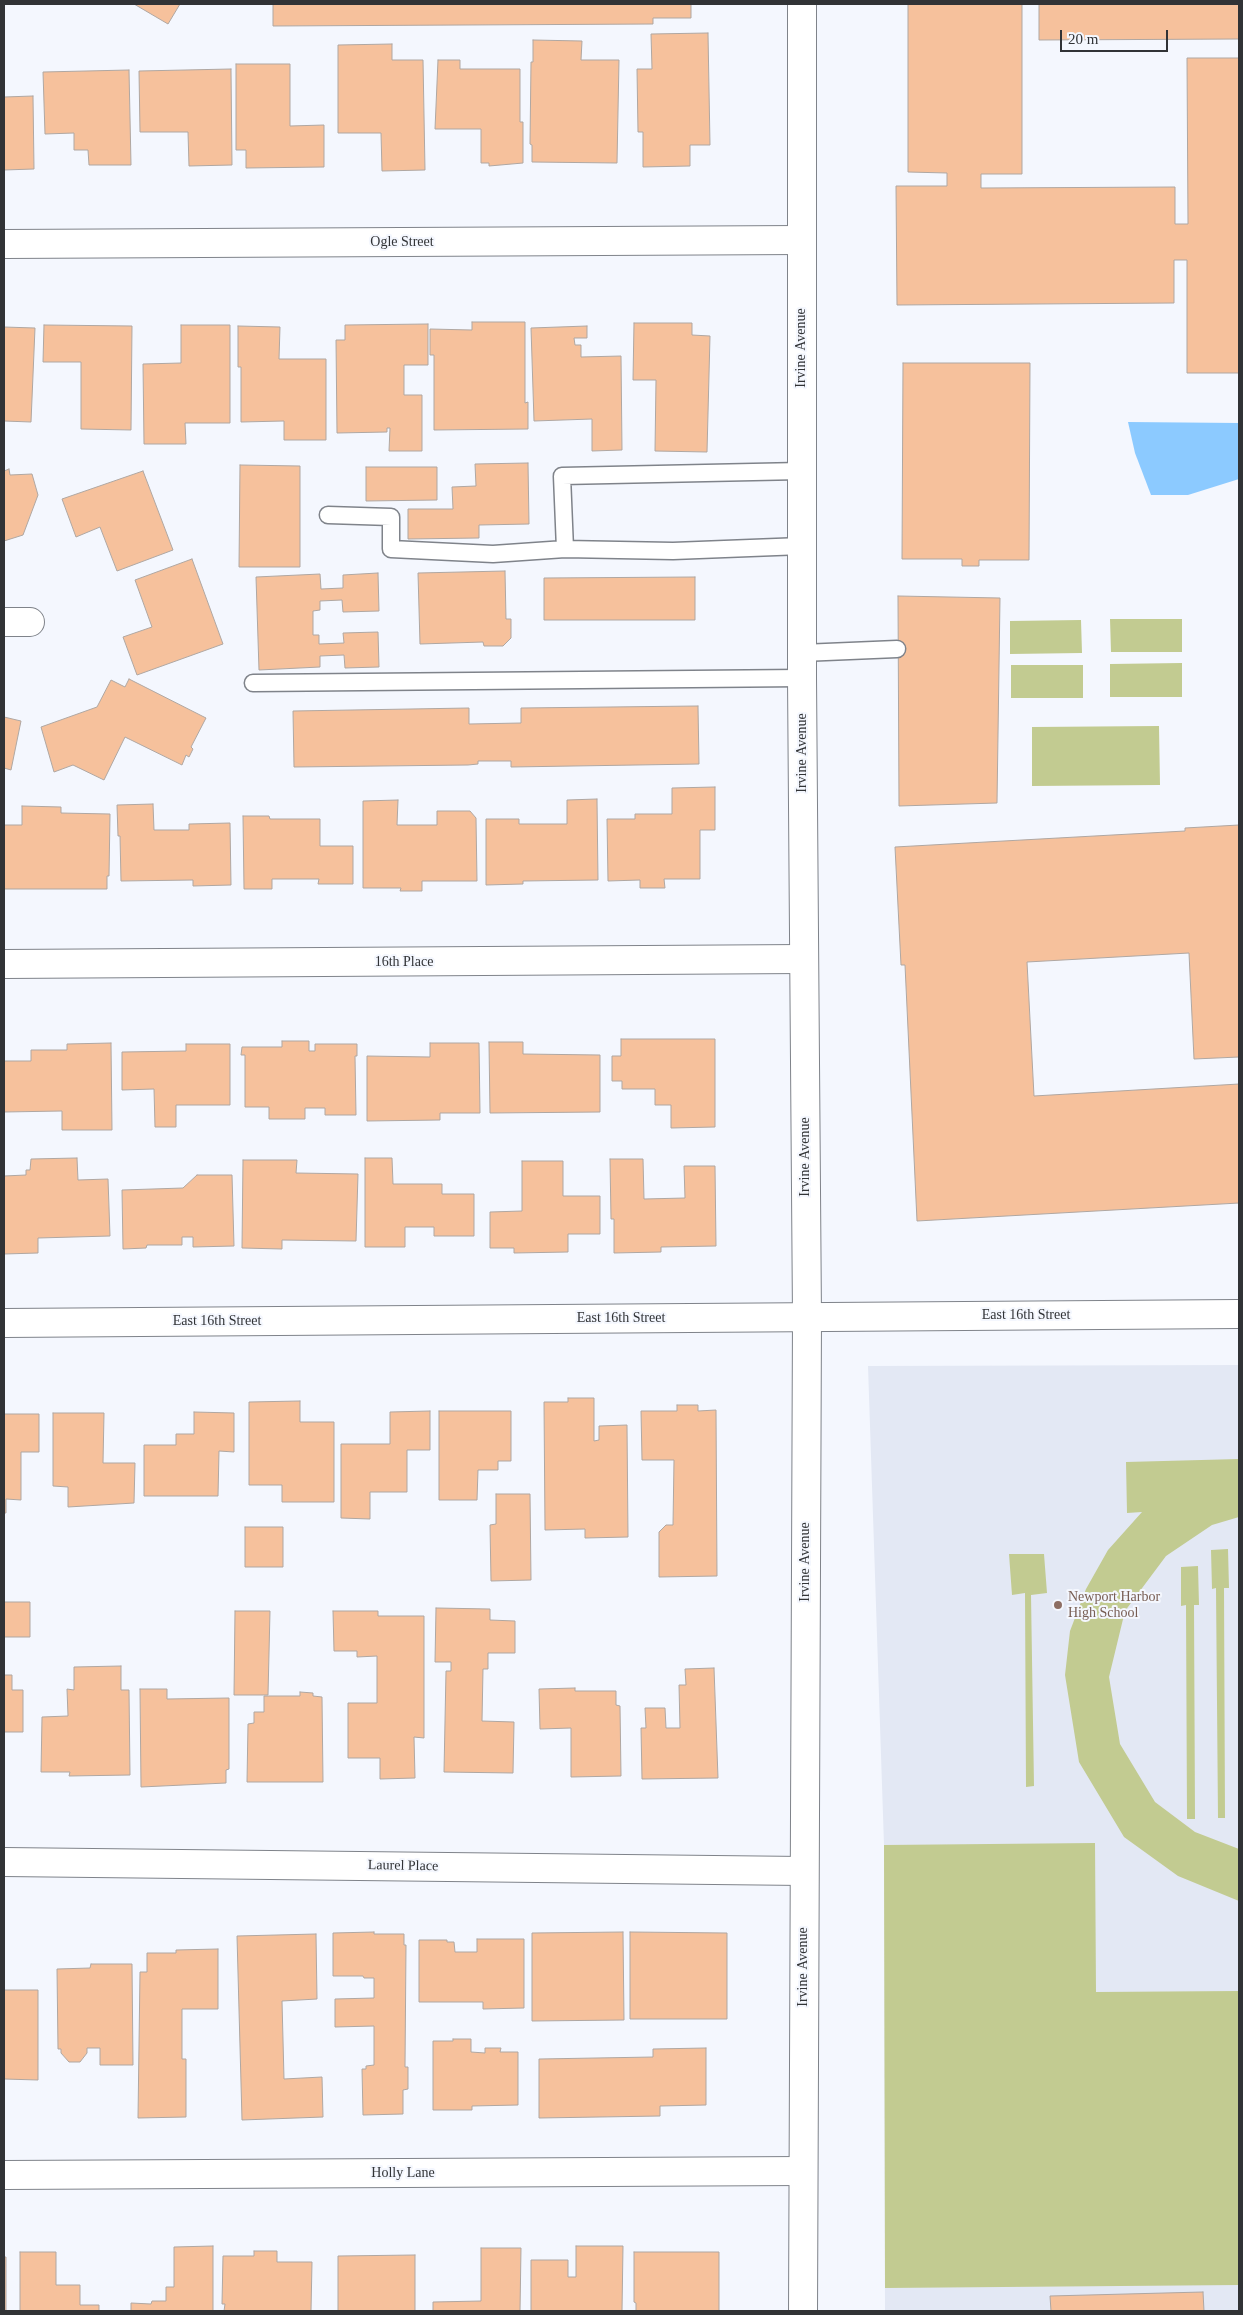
<!DOCTYPE html>
<html>
<head>
<meta charset="utf-8">
<style>
	body { margin:0 }
	#map { position:relative; width:1243px; height:2315px; overflow:hidden; background:#f4f7fe; font-family:Georgia,serif }
	canvas { display:block }
	.frame { position:absolute; inset:0; border:5px solid #313336; pointer-events:none }
	.scale { position:absolute; left:1060px; top:30px; width:108px; height:22px; box-sizing:border-box; border:2px solid #313336; border-top:0; padding-left:6px; font-size:15px; line-height:18px; white-space:nowrap; color:#313336; -webkit-text-stroke:4px #f4f7fe; paint-order:stroke }
</style>
</head>
<body>
<div id="map">
<canvas width="1243" height="2315"></canvas>
<div class="frame"></div>
<div class="scale">20 m</div>
</div>
<script>
const ctx = document.querySelector('canvas').getContext('2d');
ctx.lineJoin = 'round';
function fillPath(path, color) { ctx.fillStyle = color; ctx.fill(path, 'evenodd'); }
const shape = rows => new Path2D(rows.map(r => 'M' + r).join(''));
function trace(path, color, width, dash) { ctx.strokeStyle = color; ctx.lineWidth = width; ctx.lineCap = dash ? 'butt' : 'round'; ctx.setLineDash(dash || []); ctx.stroke(path); }
function label(font, color, halo, rows, align = 'center') {
  ctx.font = font + ' Georgia,serif'; ctx.lineWidth = 4; ctx.setLineDash([]); ctx.textBaseline = 'middle'; ctx.strokeStyle = halo; ctx.fillStyle = color; for (const [text, x, y, turn = 0] of rows) {
    ctx.save(); ctx.translate(x, y); ctx.rotate((+turn || 0) * Math.PI / 180); ctx.textAlign = isNaN(turn) ? turn : align; if (halo) ctx.strokeText(text, 0, 0); ctx.fillText(text, 0, 0); ctx.restore();
  }
}
fillPath(shape([
	[1239,1365,1239,2311,885,2311,884,1845,868,1366]
]), '#e3e8f4');
fillPath(shape([
	[1110,619,1182,619,1182,652,1111,652],
	[1081,620,1082,653,1010,654,1010,621],
	[1182,663,1182,697,1110,697,1110,664],
	[1011,665,1083,665,1083,698,1011,698],
	[1159,726,1160,785,1032,786,1032,727],
	[1239,1459,1239,1517,1212,1525,1166,1556,1125,1611,1109,1677,1120,1744,1155,1802,1195,1832,1239,1849,1239,1901,1178,1876,1124,1837,1079,1762,1065,1675,1070,1631,1086,1589,1108,1550,1142,1512,1127,1513,1126,1462],
	[1228,1549,1229,1588,1224,1588,1225,1818,1218,1818,1216,1588,1212,1589,1211,1550],
	[1009,1554,1044,1554,1047,1593,1031,1595,1034,1786,1026,1787,1025,1593,1012,1595],
	[1198,1566,1199,1605,1194,1605,1195,1819,1187,1819,1186,1605,1181,1606,1181,1567],
	[1095,1843,1096,1992,1239,1991,1239,2285,885,2288,884,1845]
]), '#c2cb91');
fillPath(shape([
	[1128,422,1239,423,1239,479,1188,495,1151,495,1135,453]
]), '#8ccaff');
const building = shape([
	[134,4,180,4,168,24,134,4],
	[273,4,691,4,691,18,653,18,653,24,273,26,273,4],
	[908,4,1022,4,1022,174,981,174,981,188,1175,187,1175,224,1188,224,1187,58,1239,58,1239,373,1187,373,1187,260,1174,260,1174,303,897,305,896,186,947,186,947,173,908,172,908,4],
	[1039,4,1239,4,1239,39,1039,40,1039,4],
	[708,33,710,145,690,145,690,166,643,167,643,132,638,132,637,69,652,69,651,34,708,33],
	[533,40,582,41,581,60,619,60,617,163,532,162,532,145,530,144,531,62,533,62,533,40],
	[392,44,392,60,423,60,425,170,382,171,381,133,338,133,338,45,392,44],
	[438,60,460,60,460,69,520,69,520,122,523,122,523,163,489,166,489,163,481,163,481,129,435,129,438,60],
	[236,64,290,64,290,126,324,125,324,167,246,168,246,150,236,150,236,64],
	[231,69,232,165,189,166,188,132,140,132,139,71,231,69],
	[129,70,131,165,89,165,88,150,74,150,74,133,45,134,43,72,129,70],
	[33,96,34,169,4,170,4,97,33,96],
	[472,322,525,322,525,403,528,402,528,429,434,430,434,355,430,355,430,329,472,330,472,322],
	[634,323,692,323,692,335,710,336,707,452,655,451,656,380,633,380,634,323],
	[428,324,428,365,404,365,404,395,422,395,422,451,389,451,390,428,387,428,387,432,337,433,336,340,345,340,345,325,428,324],
	[44,325,132,326,131,430,81,429,81,362,43,362,44,325],
	[181,325,230,325,230,423,185,423,186,444,144,444,143,364,181,363,181,325],
	[238,326,280,327,279,359,326,359,326,440,284,440,284,421,241,422,241,367,238,367,238,326],
	[587,326,587,338,574,338,575,345,581,345,581,357,621,356,622,450,592,451,592,419,534,421,531,328,587,326],
	[4,327,35,328,31,422,4,421,4,327],
	[903,363,1030,363,1029,560,979,560,979,566,962,566,962,559,902,559,903,363],
	[528,463,529,524,479,525,479,538,408,539,408,509,453,509,452,487,476,486,475,464,528,463],
	[240,465,300,466,300,567,239,567,240,465],
	[366,467,437,467,437,500,366,501,366,467],
	[9,469,10,475,32,474,38,495,23,535,4,541,4,471,9,469],
	[143,471,173,550,117,571,100,527,76,537,62,499,143,471],
	[192,559,223,644,137,675,123,637,152,627,135,580,192,559],
	[505,571,506,619,511,619,511,638,503,646,484,646,483,642,420,644,418,573,505,571],
	[378,573,379,611,343,612,342,600,320,601,320,610,313,611,313,635,319,635,319,644,344,643,343,633,378,632,379,667,345,668,344,655,320,656,320,667,259,670,256,577,320,574,321,589,343,588,343,575,378,573],
	[695,577,695,620,544,620,544,578,695,577],
	[898,596,1000,598,997,803,899,806,898,596],
	[129,679,206,718,191,747,193,749,189,757,186,755,182,765,125,737,104,780,73,765,54,772,41,727,97,707,111,680,125,687,129,679],
	[698,706,699,764,511,767,511,761,478,761,478,764,468,765,294,767,293,711,469,708,469,724,521,723,521,708,698,706],
	[4,717,21,721,11,770,4,768,4,717],
	[715,787,715,830,700,830,700,879,664,879,665,888,640,888,640,880,608,881,607,819,635,819,635,814,672,814,672,788,715,787],
	[597,799,598,880,523,881,523,884,486,885,486,819,519,819,519,824,567,824,567,800,597,799],
	[398,800,397,825,437,825,437,811,470,811,476,818,477,881,422,881,422,891,400,891,401,888,363,888,363,801,398,800],
	[153,804,154,830,189,830,189,824,230,823,231,885,193,886,193,880,121,881,120,836,118,836,117,805,153,804],
	[22,806,61,807,61,813,110,814,109,876,107,876,107,889,4,889,4,825,22,825,22,806],
	[243,816,269,816,270,819,320,819,320,846,353,846,353,884,318,884,319,879,272,879,272,889,244,889,243,816],
	[1239,825,1239,1057,1194,1059,1189,953,1027,962,1034,1096,1239,1084,1239,1203,917,1221,905,965,901,965,895,847,1185,831,1185,828,1239,825],
	[621,1039,715,1039,715,1127,671,1128,671,1105,655,1105,655,1089,622,1089,622,1081,612,1081,612,1056,621,1056,621,1039],
	[282,1041,309,1041,309,1051,315,1051,315,1044,357,1044,357,1056,355,1056,356,1115,325,1115,325,1108,305,1108,305,1119,269,1119,269,1107,245,1107,245,1055,241,1055,242,1047,282,1047,282,1041],
	[489,1042,523,1042,523,1054,600,1055,600,1112,490,1113,489,1042],
	[111,1043,112,1130,62,1130,62,1111,4,1112,4,1061,31,1061,31,1050,67,1050,67,1044,111,1043],
	[430,1043,479,1043,480,1113,440,1113,440,1120,367,1121,367,1056,430,1057,430,1043],
	[186,1044,230,1044,230,1105,176,1105,176,1127,155,1127,154,1089,122,1090,122,1052,186,1051,186,1044],
	[77,1158,78,1180,108,1179,110,1236,38,1238,38,1253,4,1254,4,1176,26,1175,26,1170,30,1170,31,1159,77,1158],
	[365,1158,392,1158,393,1184,442,1184,442,1194,474,1194,474,1236,434,1236,434,1227,405,1227,405,1247,365,1247,365,1158],
	[610,1159,643,1159,644,1199,685,1198,684,1166,715,1166,716,1246,661,1247,661,1252,614,1253,614,1219,611,1219,610,1159],
	[243,1160,297,1160,296,1173,358,1174,356,1241,282,1240,282,1249,242,1248,243,1160],
	[522,1161,563,1161,563,1196,600,1196,600,1234,568,1234,568,1252,514,1253,514,1248,490,1248,490,1212,522,1211,522,1161],
	[197,1175,232,1175,234,1246,193,1247,193,1237,182,1237,182,1245,147,1245,146,1248,123,1249,122,1190,183,1188,197,1175],
	[568,1398,594,1398,594,1441,599,1440,599,1426,627,1425,628,1537,585,1538,585,1529,545,1530,544,1402,568,1402,568,1398],
	[300,1401,300,1422,334,1422,334,1502,282,1502,282,1485,249,1485,249,1402,300,1401],
	[677,1405,698,1405,698,1411,716,1410,717,1576,659,1577,659,1532,666,1525,673,1525,674,1460,642,1460,641,1411,677,1411,677,1405],
	[430,1411,430,1450,407,1450,407,1492,370,1492,370,1519,341,1518,341,1444,390,1444,390,1412,430,1411],
	[439,1411,511,1411,511,1461,498,1461,498,1470,478,1470,477,1500,439,1500,439,1411],
	[194,1412,234,1413,234,1452,219,1451,218,1496,144,1496,144,1445,176,1445,176,1434,194,1434,194,1412],
	[53,1413,104,1413,103,1463,135,1463,134,1503,68,1507,68,1487,53,1486,53,1413],
	[4,1414,39,1414,39,1452,21,1452,21,1500,6,1499,6,1513,4,1513,4,1414],
	[496,1494,530,1494,531,1580,491,1581,490,1525,496,1524,496,1494],
	[245,1527,283,1527,283,1567,245,1567,245,1527],
	[4,1602,30,1602,30,1637,4,1637,4,1602],
	[436,1608,490,1609,490,1620,515,1621,515,1653,488,1653,488,1669,483,1669,482,1721,514,1722,513,1773,444,1772,446,1671,451,1671,451,1662,435,1662,436,1608],
	[235,1611,270,1611,268,1695,234,1695,235,1611],
	[333,1611,378,1611,378,1616,424,1616,424,1738,414,1737,415,1778,380,1779,380,1758,348,1758,348,1703,377,1703,377,1656,357,1657,357,1651,334,1651,333,1611],
	[121,1666,121,1690,129,1690,130,1775,69,1776,70,1772,41,1772,42,1717,68,1716,67,1689,74,1690,74,1667,121,1666],
	[714,1668,718,1778,642,1779,641,1728,646,1728,645,1708,665,1708,666,1728,680,1728,679,1685,686,1685,685,1669,714,1668],
	[4,1675,12,1675,12,1690,23,1690,23,1732,4,1732,4,1675],
	[575,1688,575,1691,616,1691,616,1705,620,1706,621,1776,571,1777,571,1728,540,1729,539,1689,575,1688],
	[140,1689,167,1689,167,1699,229,1698,229,1769,226,1770,226,1783,141,1787,140,1689],
	[300,1692,313,1693,313,1696,322,1697,323,1782,247,1782,248,1724,254,1723,254,1712,264,1712,264,1696,300,1696,300,1692],
	[374,1932,374,1934,404,1934,404,1945,406,1945,405,2067,408,2067,408,2089,403,2090,403,2114,363,2115,362,2069,366,2069,366,2066,374,2065,374,2026,335,2027,335,1999,374,1998,374,1978,364,1978,363,1976,333,1976,333,1933,374,1932],
	[623,1932,624,2020,532,2021,532,1933,623,1932],
	[630,1932,727,1933,727,2019,630,2019,630,1932],
	[316,1934,317,1999,282,2001,284,2079,322,2077,323,2117,242,2120,237,1936,316,1934],
	[477,1939,524,1939,524,2008,483,2009,483,2002,419,2002,419,1940,447,1940,447,1942,454,1942,455,1952,477,1952,477,1939],
	[218,1949,218,2009,182,2009,182,2059,186,2059,186,2117,138,2118,140,1972,147,1972,147,1953,176,1953,176,1950,218,1949],
	[91,1964,132,1964,133,2065,100,2065,100,2048,87,2048,87,2053,80,2062,69,2062,61,2053,61,2049,58,2049,57,1969,90,1968,91,1964],
	[4,1990,38,1990,38,2080,4,2079,4,1990],
	[453,2039,471,2039,471,2052,485,2053,485,2048,501,2048,500,2052,518,2052,518,2105,472,2106,472,2110,433,2110,433,2041,453,2041,453,2039],
	[706,2048,706,2105,660,2106,660,2116,539,2118,539,2059,653,2057,653,2049,706,2048],
	[213,2246,213,2311,131,2311,131,2303,151,2304,152,2301,166,2301,166,2287,174,2287,174,2247,213,2246],
	[576,2246,623,2246,622,2311,531,2311,531,2260,568,2260,568,2277,576,2277,576,2246],
	[481,2248,521,2248,520,2311,433,2311,433,2302,481,2301,481,2248],
	[254,2251,277,2251,277,2262,312,2262,311,2311,224,2311,225,2304,222,2304,223,2256,254,2256,254,2251],
	[20,2252,56,2252,56,2285,80,2285,80,2305,99,2305,99,2311,20,2311,20,2252],
	[634,2252,719,2252,719,2311,636,2311,636,2303,634,2302,634,2252],
	[415,2255,415,2311,338,2311,338,2256,415,2255],
	[4,2257,6,2257,6,2311,4,2311,4,2257],
	[1203,2292,1204,2311,1051,2311,1050,2296,1203,2292]
]);
fillPath(building, '#f6c19c');
trace(building, '#afa7a2', 1);
const service = shape([
	[328,515,391,517,391,549,493,554,565,549,673,551,802,546],
	[565,549,562,476,801,471],
	[802,653,897,649],
	[253,683,802,678]
]);
const minor = shape([
	[4,244,801,240],
	[4,622,30,622],
	[4,964,803,959],
	[4,1862,803,1871],
	[4,2175,803,2171]
]);
const tertiary = shape([
	[4,1323,1239,1314]
]);
const secondary = shape([
	[802,4,802,678,807,1317,803,2311]
]);
trace(service, '#7f838a', 19);
trace(minor, '#7f838a', 30);
trace(tertiary, '#7f838a', 30);
trace(secondary, '#7f838a', 30);
trace(service, '#fff', 16);
trace(minor, '#fff', 28);
trace(tertiary, '#fff', 28);
trace(secondary, '#fff', 28);
for (const [x, y, r, color] of [
	[1058,1605,5,"#8d6e63"]
]) { const dot = new Path2D(); dot.arc(x, y, r, 0, 2 * Math.PI); ctx.fillStyle = color; ctx.fill(dot); trace(dot, '#f4f7fe', 2); }
label('14px', '#313336', '#f4f7fe', [
	["Ogle Street",402,242],
	["Irvine Avenue",801,348,-90],
	["Irvine Avenue",802,753,-90],
	["16th Place",404,962],
	["Irvine Avenue",805,1157,-90],
	["East 16th Street",1026,1315],
	["East 16th Street",621,1318],
	["East 16th Street",217,1321],
	["Irvine Avenue",805,1562,-90],
	["Laurel Place",403,1866,1],
	["Irvine Avenue",803,1967,-90],
	["Holly Lane",403,2173]
]);
label('14px', '#785e54', '#f4f7fe', [
	["Newport Harbor",1068,1597],
	["High School",1068,1613]
], 'left');
</script>
</body>
</html>
